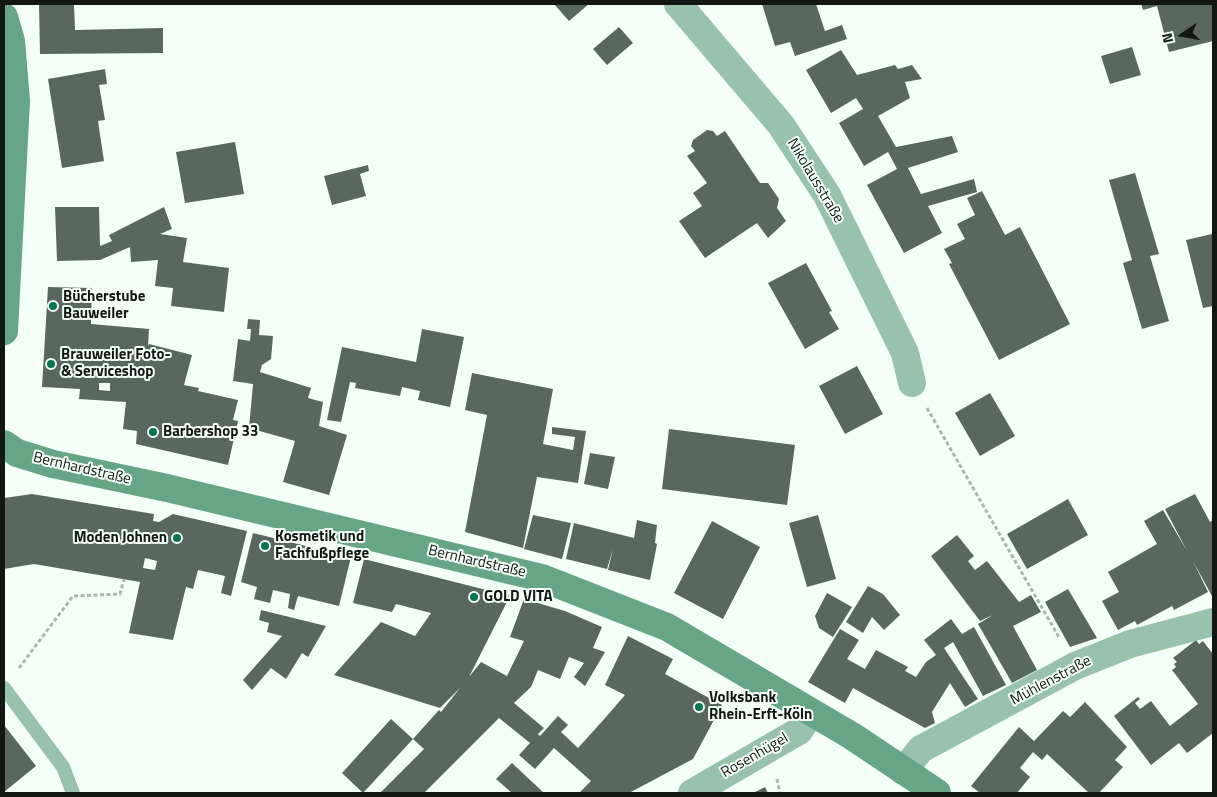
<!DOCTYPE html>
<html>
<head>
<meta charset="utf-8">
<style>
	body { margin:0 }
	#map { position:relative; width:1217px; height:797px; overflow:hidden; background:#f3fff8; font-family:"Titillium Web",sans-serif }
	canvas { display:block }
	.frame { position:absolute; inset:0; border:5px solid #121714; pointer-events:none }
	.north { position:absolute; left:1157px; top:10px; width:50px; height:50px; -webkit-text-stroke:4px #f3fff8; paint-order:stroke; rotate:258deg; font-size:14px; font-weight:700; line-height:20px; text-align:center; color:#121714 }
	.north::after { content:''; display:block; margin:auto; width:18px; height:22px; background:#121714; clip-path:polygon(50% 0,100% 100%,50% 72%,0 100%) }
</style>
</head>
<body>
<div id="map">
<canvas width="1217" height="797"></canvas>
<div class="frame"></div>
<div class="north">N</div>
</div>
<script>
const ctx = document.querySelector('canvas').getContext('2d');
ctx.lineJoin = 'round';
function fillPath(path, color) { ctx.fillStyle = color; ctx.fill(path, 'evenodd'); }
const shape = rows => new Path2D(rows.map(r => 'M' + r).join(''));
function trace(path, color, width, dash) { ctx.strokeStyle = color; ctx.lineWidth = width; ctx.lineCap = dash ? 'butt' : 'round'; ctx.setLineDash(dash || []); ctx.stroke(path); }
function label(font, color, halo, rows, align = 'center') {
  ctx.font = font + ' "Titillium Web",sans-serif'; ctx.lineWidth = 4; ctx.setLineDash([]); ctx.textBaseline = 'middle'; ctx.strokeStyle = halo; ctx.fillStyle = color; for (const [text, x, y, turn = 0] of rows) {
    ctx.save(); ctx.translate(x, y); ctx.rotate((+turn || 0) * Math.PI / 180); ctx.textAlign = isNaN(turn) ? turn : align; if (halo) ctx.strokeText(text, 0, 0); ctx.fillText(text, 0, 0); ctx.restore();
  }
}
fillPath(shape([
	[39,4,74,4,75,30,163,28,163,53,40,54],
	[554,4,589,4,569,21],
	[762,4,816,4,825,31,842,25,847,39,795,56,790,42,775,46],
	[1141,4,1213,4,1213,41,1169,52,1157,6,1143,10],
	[619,27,633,43,607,65,593,49],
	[1132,47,1141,75,1110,84,1101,56],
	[841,50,857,75,895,65,898,69,912,65,922,79,905,82,910,98,878,116,896,147,952,136,958,152,908,168,921,194,974,179,977,192,928,206,942,233,904,253,867,185,897,169,888,152,864,166,839,123,863,109,856,98,831,113,806,70],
	[105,69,107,84,99,85,105,120,98,121,104,161,62,168,48,79],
	[707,130,713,131,717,136,725,131,760,183,768,183,779,199,777,208,786,221,768,238,757,223,705,258,679,221,702,206,693,193,707,183,687,156,695,151,691,146,693,140],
	[235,142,244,194,185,203,176,152],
	[368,165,369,171,360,174,366,196,332,205,324,176],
	[1135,173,1159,254,1150,256,1169,321,1142,329,1123,263,1132,260,1109,180],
	[982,191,1005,235,1020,227,1070,324,999,360,949,264,952,263,944,249,965,239,957,224,975,215,967,198],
	[55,207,99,207,100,246,112,241,109,235,164,207,172,229,160,234,187,238,183,262,229,268,224,312,171,306,173,288,155,286,158,260,131,262,130,247,100,260,57,261],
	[1212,234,1213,306,1203,308,1186,240],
	[806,263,832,311,829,312,839,329,805,349,768,283],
	[48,287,92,288,91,324,149,329,148,346,149,344,192,355,184,385,199,388,198,391,238,400,233,420,238,421,228,465,136,444,137,431,123,429,126,402,79,399,80,389,42,387],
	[99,383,110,383,110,391,99,390],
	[248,319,260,320,259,335,273,336,271,359,262,365,260,372,311,388,308,398,323,402,319,426,347,435,329,495,283,482,295,441,249,428,253,384,233,381,238,339,250,341,251,329,247,329],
	[422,329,464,337,450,407,418,400,420,391,402,387,400,396,355,388,356,383,350,382,341,422,327,420,342,347,416,362],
	[857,366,883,414,845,434,819,386],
	[472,373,553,389,543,444,573,450,575,437,552,434,552,427,586,431,578,483,537,477,523,548,465,532,487,415,465,410],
	[990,393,1015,436,980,456,955,413],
	[669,429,795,445,787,505,662,489],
	[590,453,615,457,608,489,584,484],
	[32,494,154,514,153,521,159,522,173,514,247,531,231,596,221,593,225,576,198,570,193,589,186,587,173,640,129,633,140,582,34,564,4,569,4,498],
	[145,558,157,561,155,570,143,568],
	[1195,494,1210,522,1213,520,1213,598,1193,561,1208,592,1174,610,1172,606,1137,625,1135,621,1118,630,1102,601,1119,592,1108,572,1157,544,1144,521,1163,510,1187,551,1165,509],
	[1068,499,1088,535,1027,569,1007,534],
	[533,515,571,523,562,559,524,549],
	[818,515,836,579,807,587,789,523],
	[637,520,657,525,655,543,657,544,650,580,608,570,613,549,607,569,566,559,574,523,634,538],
	[712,521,760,547,723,619,674,593],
	[253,533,351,557,339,606,298,596,294,610,288,608,290,594,273,590,270,603,254,599,257,587,241,582],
	[957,535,974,556,968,561,975,570,987,561,1019,602,1031,595,1041,612,1013,626,1037,670,1012,683,978,624,993,615,980,621,931,556],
	[364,559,510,596,469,677,481,662,507,676,524,641,510,637,524,599,565,611,602,627,593,648,605,652,585,686,574,677,584,663,569,657,560,679,538,670,531,687,514,703,544,728,538,734,540,736,558,716,568,725,561,732,578,748,606,717,625,695,605,685,628,636,673,659,665,674,722,705,693,759,629,793,579,793,591,781,554,748,535,769,519,755,530,743,499,718,424,793,380,793,424,749,413,739,363,793,342,773,391,719,413,739,439,710,441,712,460,688,440,708,334,675,381,622,415,636,431,613,396,604,392,612,353,603],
	[868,586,883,594,900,615,884,630,872,617,863,633,846,622],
	[1068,589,1097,638,1070,647,1045,602],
	[827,593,852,607,833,637,819,628,815,616],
	[261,610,326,626,308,657,302,653,286,679,271,668,252,690,243,680,282,636,267,632,269,623,259,620],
	[951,619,962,634,974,627,1006,685,983,696,953,642,944,648,978,699,965,707,950,683,932,712,935,723,925,728,853,688,845,703,808,682,840,629,859,640,847,659,865,669,876,650,908,667,905,671,916,677,926,662,936,655,924,640],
	[1196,640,1199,644,1203,641,1213,654,1213,733,1187,753,1179,743,1151,765,1114,716,1138,697,1140,699,1135,703,1140,709,1151,701,1170,726,1198,704,1172,670,1176,667,1174,664,1177,662,1173,658],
	[1085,702,1127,747,1115,760,1123,767,1099,793,1089,793,1047,754,1042,760,1033,752,1020,768,1030,777,1017,793,980,793,971,786,1019,727,1034,741,1063,711,1070,717],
	[4,725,36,766,4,792],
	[512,763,544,793,512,793,496,779],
	[765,787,768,793,753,793]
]), '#5a6760');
trace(shape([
	[927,408,1060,639],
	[19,668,73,596,120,594,124,579],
	[777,779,780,793]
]), '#acb5b0', 3, [4, 2.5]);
trace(shape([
	[4,688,63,767,73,793]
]), '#99c2ad', 14);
trace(shape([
	[678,4,781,125,827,195,905,353,912,383],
	[903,771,921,749,1075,666,1130,644,1213,622],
	[692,793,799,731,811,713]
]), '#99c2ad', 28);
trace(shape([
	[4,17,11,41,16,101,4,331],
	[4,444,17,453,53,464,167,488,542,578,667,627,852,736,937,793]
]), '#66a687', 28);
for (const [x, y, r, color] of [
	[53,306,5,"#067650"],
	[51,364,5,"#067650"],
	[153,432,5,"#067650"],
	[177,538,5,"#067650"],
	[265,546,5,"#067650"],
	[474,597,5,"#067650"],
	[699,707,5,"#067650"]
]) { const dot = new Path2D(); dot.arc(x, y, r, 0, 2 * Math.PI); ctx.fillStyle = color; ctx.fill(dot); trace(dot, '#f3fff8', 2); }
label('15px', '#121714', '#f3fff8', [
	["Nikolausstraße",815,181,59],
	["Bernhardstraße",82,469,13],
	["Bernhardstraße",477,562,13],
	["Mühlenstraße",1051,681,-28],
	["Rosenhügel",755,756,-30]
]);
label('bold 15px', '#121714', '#f3fff8', [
	["Bücherstube",63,297],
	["Bauweiler",63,314],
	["Brauweiler Foto-",61,355],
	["& Serviceshop",61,372],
	["Barbershop 33",163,432],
	["Kosmetik und",275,537],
	["Fachfußpflege",275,554],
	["Moden Johnen",167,538,"right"],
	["GOLD VITA",484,597],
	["Volksbank",709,698],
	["Rhein-Erft-Köln",709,715]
], 'left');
</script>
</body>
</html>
